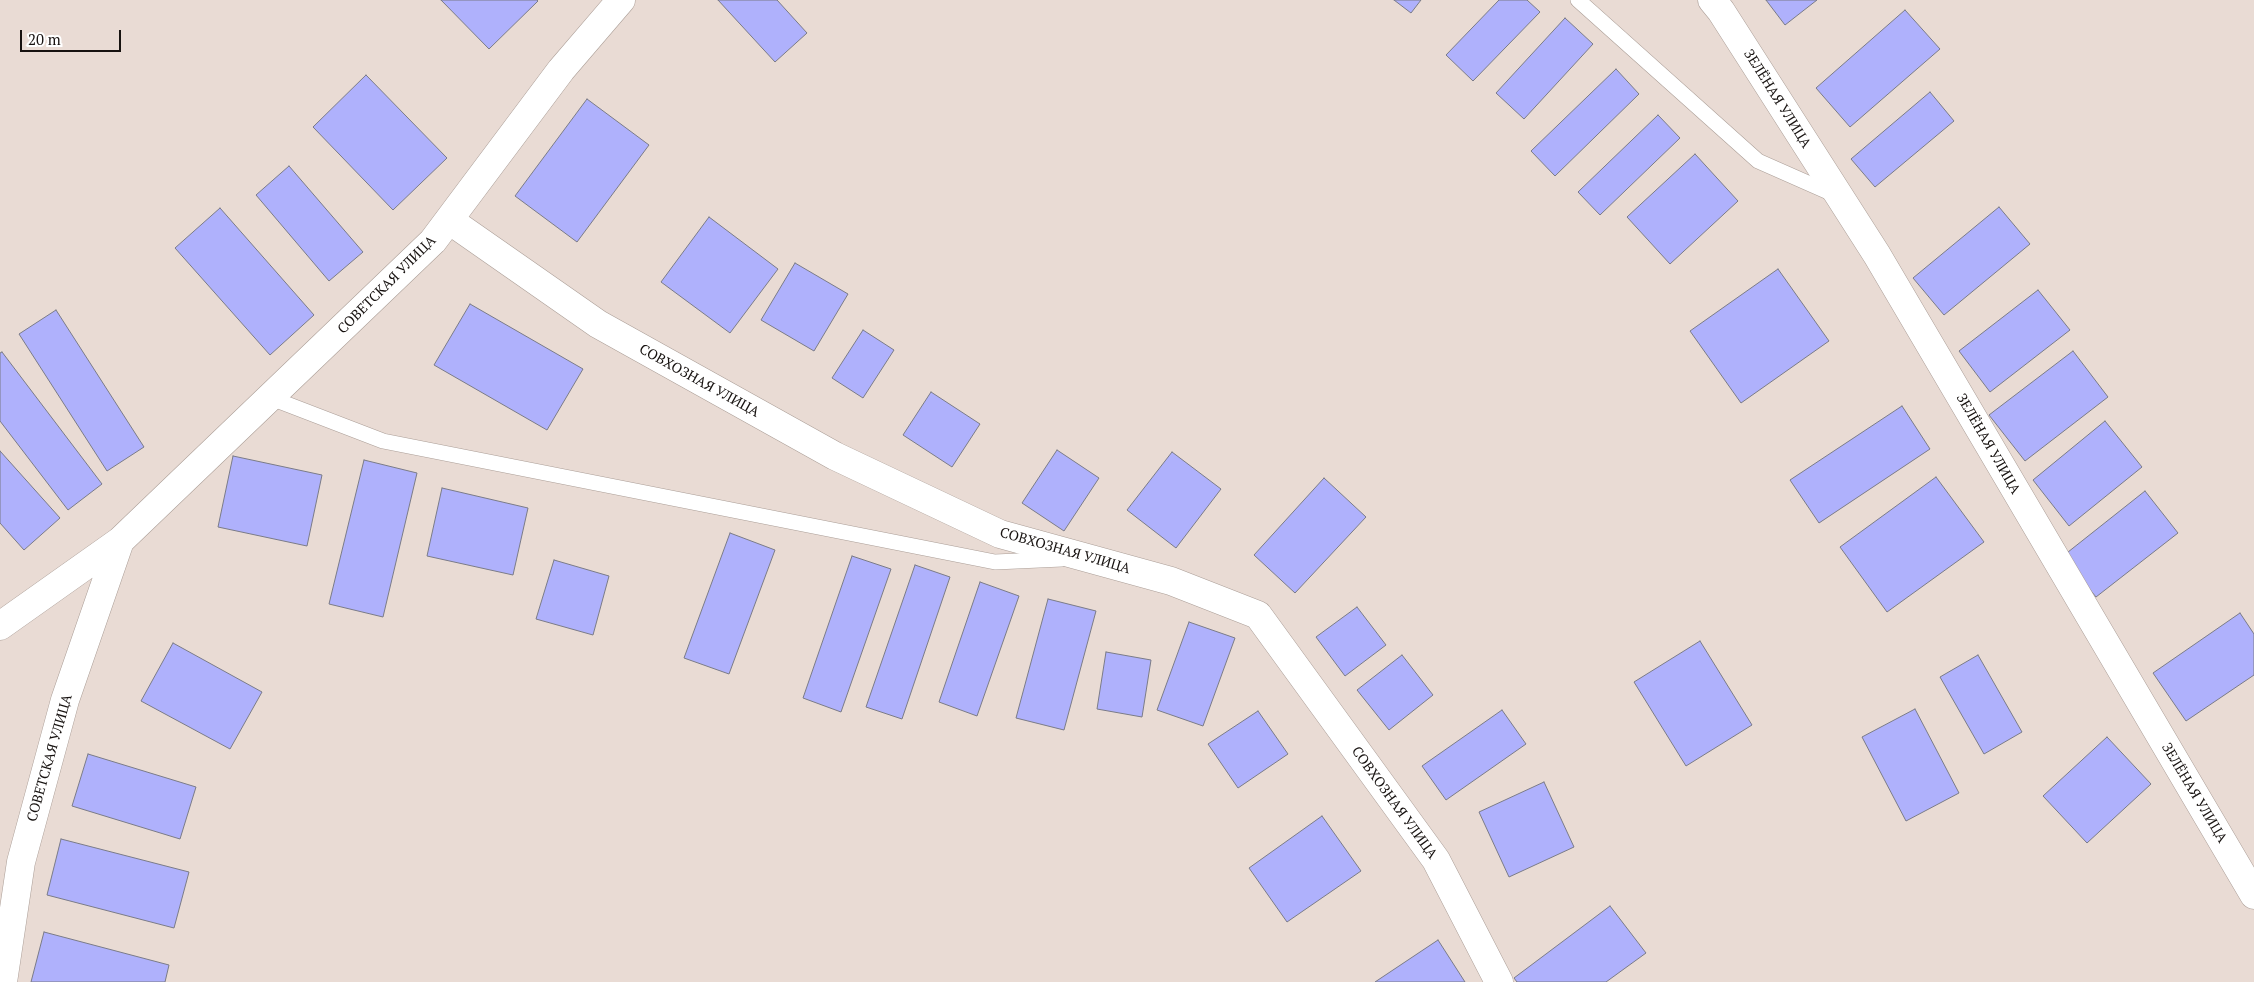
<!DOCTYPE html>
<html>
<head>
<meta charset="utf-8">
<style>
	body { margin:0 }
	#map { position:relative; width:2254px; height:982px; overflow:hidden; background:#e9dbd4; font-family:"PT Serif",serif }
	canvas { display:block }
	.scale { position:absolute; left:20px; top:30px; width:101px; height:22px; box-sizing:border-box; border:2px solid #171210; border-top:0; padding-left:6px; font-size:15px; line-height:18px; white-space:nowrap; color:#171210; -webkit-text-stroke:4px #fff; paint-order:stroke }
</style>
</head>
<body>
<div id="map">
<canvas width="2254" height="982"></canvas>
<div class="scale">20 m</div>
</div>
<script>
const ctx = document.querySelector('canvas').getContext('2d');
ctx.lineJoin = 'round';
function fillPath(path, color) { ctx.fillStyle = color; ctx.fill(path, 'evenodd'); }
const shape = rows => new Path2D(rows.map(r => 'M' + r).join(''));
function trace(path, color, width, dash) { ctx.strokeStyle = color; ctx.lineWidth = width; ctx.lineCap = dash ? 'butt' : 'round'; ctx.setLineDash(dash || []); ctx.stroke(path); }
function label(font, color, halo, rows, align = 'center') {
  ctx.font = font + ' "PT Serif",serif'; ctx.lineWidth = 4; ctx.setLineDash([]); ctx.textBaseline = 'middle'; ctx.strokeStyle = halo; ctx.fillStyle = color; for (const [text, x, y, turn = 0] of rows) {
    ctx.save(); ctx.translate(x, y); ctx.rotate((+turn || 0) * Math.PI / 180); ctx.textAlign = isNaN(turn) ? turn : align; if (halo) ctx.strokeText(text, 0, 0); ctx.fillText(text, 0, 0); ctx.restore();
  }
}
const building = shape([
	[441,0,537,0,538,1,489,49,441,0],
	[718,0,777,0,807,33,775,62,718,0],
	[1394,0,1421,0,1411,13,1394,0],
	[1499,0,1527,0,1540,12,1473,81,1446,55,1499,0],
	[1766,0,1817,0,1785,25,1766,0],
	[1905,10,1940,49,1850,127,1816,88,1905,10],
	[1565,18,1593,44,1524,119,1496,93,1565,18],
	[1616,69,1639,94,1555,176,1531,151,1616,69],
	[366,75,447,158,393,210,313,127,366,75],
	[1930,92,1954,121,1875,187,1851,159,1930,92],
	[587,99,649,145,577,242,515,196,587,99],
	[1658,115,1680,138,1600,215,1578,192,1658,115],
	[1695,154,1738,201,1670,264,1627,217,1695,154],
	[289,166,363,252,329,281,256,195,289,166],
	[1999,207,2030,244,1944,315,1913,278,1999,207],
	[220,208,314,315,270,355,175,248,220,208],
	[709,217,778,269,730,333,661,282,709,217],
	[795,263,848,294,814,351,761,320,795,263],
	[1778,269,1829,341,1741,403,1690,331,1778,269],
	[2038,290,2070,330,1990,392,1959,351,2038,290],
	[470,304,583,369,547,430,434,365,470,304],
	[56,310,144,447,107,471,19,334,56,310],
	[863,330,894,350,863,398,832,378,863,330],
	[2073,351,2108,397,2025,461,1989,415,2073,351],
	[2,352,102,484,68,510,0,421,0,353,2,352],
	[931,392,980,424,952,467,903,435,931,392],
	[1902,406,1930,449,1819,523,1790,480,1902,406],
	[2105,421,2142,467,2069,526,2033,480,2105,421],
	[1057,450,1099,478,1064,531,1022,503,1057,450],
	[0,451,60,518,24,550,0,523,0,451],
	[1172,452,1221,489,1176,548,1127,510,1172,452],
	[233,456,322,475,307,546,218,527,233,456],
	[364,460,417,473,383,617,329,604,364,460],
	[1936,477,1984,542,1887,612,1840,547,1936,477],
	[1324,478,1366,517,1295,593,1254,555,1324,478],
	[442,488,528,508,513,575,427,556,442,488],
	[2145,491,2178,533,2096,597,2063,556,2145,491],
	[730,533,775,550,729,674,684,658,730,533],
	[852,556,891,569,841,712,803,698,852,556],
	[554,560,609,576,593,635,536,619,554,560],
	[915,565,950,577,902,719,866,707,915,565],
	[980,582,1019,596,977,716,939,702,980,582],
	[1048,599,1096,611,1064,730,1016,718,1048,599],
	[1357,607,1386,645,1345,676,1316,637,1357,607],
	[2240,613,2254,634,2254,675,2186,721,2153,673,2240,613],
	[1189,622,1235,638,1203,726,1157,710,1189,622],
	[1700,641,1752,725,1686,766,1634,682,1700,641],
	[173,643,262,692,230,749,141,701,173,643],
	[1106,652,1151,660,1142,717,1097,709,1106,652],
	[1402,655,1433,695,1389,730,1357,690,1402,655],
	[1978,655,2022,732,1984,754,1940,677,1978,655],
	[1915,709,1959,793,1906,821,1862,737,1915,709],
	[1502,710,1526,744,1446,800,1422,766,1502,710],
	[1258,711,1288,754,1238,788,1208,744,1258,711],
	[2107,737,2151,784,2087,843,2043,796,2107,737],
	[88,754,196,787,180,839,72,806,88,754],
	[1544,782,1574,847,1509,877,1479,812,1544,782],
	[1322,816,1361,871,1287,922,1249,868,1322,816],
	[61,839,189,872,174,928,47,895,61,839],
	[1610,906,1646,953,1606,982,1517,982,1514,978,1610,906],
	[44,932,169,965,165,982,31,982,44,932],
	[1438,940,1465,982,1375,982,1438,940]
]);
fillPath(building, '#afb1fc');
trace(building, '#7a7b87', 1);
const lane = shape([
	[1578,0,1758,161,1835,195],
	[271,398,383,441,995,562,1062,559]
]);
const street = shape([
	[1712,0,1721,11,1877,255,2254,895],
	[449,220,598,324,835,456,1000,534,1171,581,1258,615,1436,860,1499,982],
	[0,626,120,541,433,241,561,70,621,0],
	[3,982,21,862,65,700,120,541]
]);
trace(lane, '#ab9e97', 16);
trace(street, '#ab9e97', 29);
trace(lane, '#fff', 15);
trace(street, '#fff', 28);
label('14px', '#171210', '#fff', [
	["ЗЕЛЁНАЯ УЛИЦА",1777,99,58],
	["СОВЕТСКАЯ УЛИЦА",387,285,-45],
	["СОВХОЗНАЯ УЛИЦА",699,381,29],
	["ЗЕЛЁНАЯ УЛИЦА",1988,444,60],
	["СОВХОЗНАЯ УЛИЦА",1065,551,16],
	["СОВЕТСКАЯ УЛИЦА",50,758,-74],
	["ЗЕЛЁНАЯ УЛИЦА",2194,793,59],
	["СОВХОЗНАЯ УЛИЦА",1394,803,54]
]);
</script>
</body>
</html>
